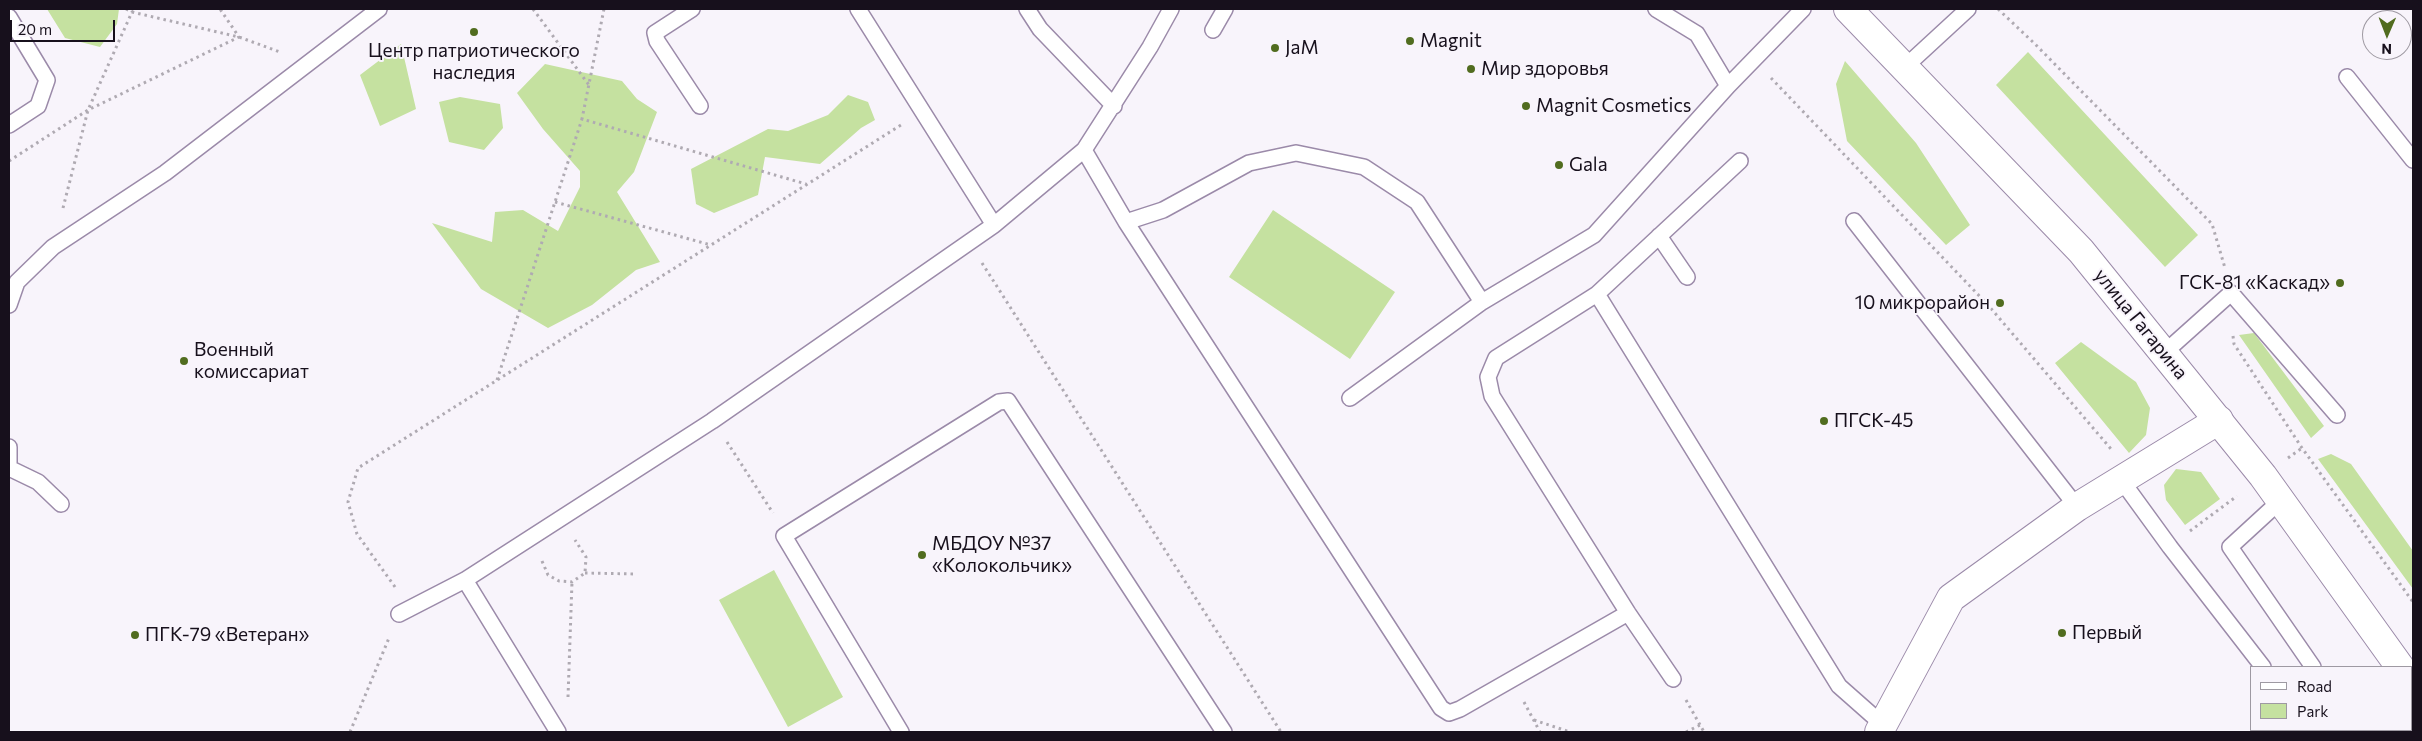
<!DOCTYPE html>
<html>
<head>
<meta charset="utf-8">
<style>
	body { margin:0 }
	#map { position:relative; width:2422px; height:741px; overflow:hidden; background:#f8f4fb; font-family:Commissioner,sans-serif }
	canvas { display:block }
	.frame { position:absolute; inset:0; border:10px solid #17101c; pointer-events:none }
	.legend { position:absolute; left:2250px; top:666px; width:162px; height:65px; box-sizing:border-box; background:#f8f4fb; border:1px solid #9e99a2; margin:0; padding:6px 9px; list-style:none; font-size:15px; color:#17101c }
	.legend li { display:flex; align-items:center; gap:10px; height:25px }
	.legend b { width:25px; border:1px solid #9e99a2 }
	.north { position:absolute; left:2362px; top:10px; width:50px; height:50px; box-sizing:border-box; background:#f8f4fb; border:1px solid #9e99a2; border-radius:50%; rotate:181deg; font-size:14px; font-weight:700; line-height:20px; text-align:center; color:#17101c }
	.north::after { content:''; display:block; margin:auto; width:18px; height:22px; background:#516c1f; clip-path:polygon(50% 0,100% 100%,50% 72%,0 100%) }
	.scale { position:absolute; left:10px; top:20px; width:105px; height:22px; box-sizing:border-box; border:2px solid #17101c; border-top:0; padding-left:6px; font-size:15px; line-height:18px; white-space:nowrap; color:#17101c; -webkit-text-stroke:4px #f8f4fb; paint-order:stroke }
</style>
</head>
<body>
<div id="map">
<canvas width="2422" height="741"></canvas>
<div class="frame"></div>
<ul class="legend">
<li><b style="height:6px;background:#fff"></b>Road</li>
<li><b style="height:14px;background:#c5e1a0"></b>Park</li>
</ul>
<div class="north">N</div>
<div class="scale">20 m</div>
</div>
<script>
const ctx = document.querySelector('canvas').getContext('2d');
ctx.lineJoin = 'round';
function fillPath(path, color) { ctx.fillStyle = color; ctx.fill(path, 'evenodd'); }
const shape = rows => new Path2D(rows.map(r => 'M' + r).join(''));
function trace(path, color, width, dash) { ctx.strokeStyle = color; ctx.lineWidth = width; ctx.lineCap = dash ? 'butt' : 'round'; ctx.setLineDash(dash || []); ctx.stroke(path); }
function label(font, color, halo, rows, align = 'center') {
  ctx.font = font + ' Commissioner,sans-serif'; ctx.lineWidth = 4; ctx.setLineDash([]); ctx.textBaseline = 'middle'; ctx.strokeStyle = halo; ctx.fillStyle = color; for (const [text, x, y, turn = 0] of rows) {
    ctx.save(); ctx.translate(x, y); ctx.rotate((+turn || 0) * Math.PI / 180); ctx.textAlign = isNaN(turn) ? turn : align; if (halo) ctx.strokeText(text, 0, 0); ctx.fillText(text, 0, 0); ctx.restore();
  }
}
fillPath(shape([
	[47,9,119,9,117,24,100,47,65,38],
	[401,44,416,109,380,126,360,75],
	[2028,52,2198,235,2165,267,1996,85],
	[1845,61,1916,143,1970,225,1946,245,1847,141,1836,84],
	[545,64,622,81,637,99,657,112,634,172,617,192,660,262,636,270,592,305,548,328,481,289,432,223,492,242,495,212,523,210,558,231,580,187,580,171,543,129,517,93],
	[848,95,868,102,875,120,861,128,820,164,765,157,758,195,714,213,696,204,691,169,768,129,788,131,828,115],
	[460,97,500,104,503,128,484,150,449,142,439,102],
	[1273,210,1395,292,1350,359,1229,277],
	[2254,333,2324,426,2311,438,2239,335],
	[2081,342,2136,382,2150,408,2146,435,2129,453,2055,363],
	[2331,454,2351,464,2413,551,2413,589,2318,459],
	[2176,469,2201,472,2220,499,2185,525,2166,500,2164,485],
	[774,570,843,697,788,727,719,600]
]), '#c5e1a0');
const lane = shape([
	[692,9,655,33,657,41,700,106],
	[1027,9,1040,29,1114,106],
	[1656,9,1697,34,1728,86],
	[9,17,47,80,38,106,9,125],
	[1213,30,1225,9],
	[1905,67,1968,9],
	[2347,77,2413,160],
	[1084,150,1126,222,1441,708,1449,713,1460,709,1628,613],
	[1854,221,2077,507],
	[1126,222,1163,210,1249,163,1296,153,1364,167,1417,202,1482,302],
	[994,225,1084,150,1150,47,1171,9],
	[1659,236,1687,277],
	[1597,294,1740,161],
	[9,305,17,282,53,247,165,173,379,9],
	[2164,353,2231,293,2337,415],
	[1350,398,1482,302,1594,235,1728,86,1803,9],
	[9,447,9,469],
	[9,468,38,482,61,504],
	[2122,481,2170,547,2263,667],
	[2279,502,2230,547,2313,667],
	[465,580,558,732],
	[399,614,465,580,712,421,994,225,858,9],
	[1673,679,1628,613,1492,396,1488,377,1496,358,1597,294,1839,686,1882,724],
	[2411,725,2413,725],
	[2311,730,2313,732],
	[901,732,784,536,999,402,1008,401,1224,732]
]);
const street = shape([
	[1879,732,1951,598,2077,507,2219,420]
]);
const secondary = shape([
	[1848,9,2081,251,2263,476,2400,667]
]);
trace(lane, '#9b8aa9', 18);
trace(street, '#9b8aa9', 30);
trace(secondary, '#9b8aa9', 30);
trace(shape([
	[126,9,132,12,239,37,280,52],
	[533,9,589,85],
	[604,9,582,119,806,184],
	[1998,9,2035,44,2212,224,2225,268],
	[1771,78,1988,305,2111,449],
	[9,161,88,110,239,37,220,9],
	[555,202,711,245],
	[63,208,88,110,132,12,137,9],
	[982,263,1281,732],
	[2233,336,2234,344,2302,448,2413,602],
	[497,380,582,119],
	[727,442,773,513],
	[2288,458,2302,448],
	[2190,531,2237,496],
	[542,561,548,575,559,581,572,582,585,573,586,557,575,540],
	[585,573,637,574],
	[395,587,357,534,348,502,358,468,901,125],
	[568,697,572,582],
	[1686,700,1704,732],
	[1524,702,1540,732],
	[1534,720,1570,732],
	[350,732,389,638],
	[1686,732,1700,725]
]), '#afaab2', 3, [2.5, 4]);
trace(lane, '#fff', 15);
trace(street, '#fff', 28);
trace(secondary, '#fff', 28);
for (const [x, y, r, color] of [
	[474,32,5,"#516c1f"],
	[1410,41,5,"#516c1f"],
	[1275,48,5,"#516c1f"],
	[1471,69,5,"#516c1f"],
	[1526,106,5,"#516c1f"],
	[1559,165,5,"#516c1f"],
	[2340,283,5,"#516c1f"],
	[2000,303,5,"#516c1f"],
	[184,361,5,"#516c1f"],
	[1824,421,5,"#516c1f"],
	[922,555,5,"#516c1f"],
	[2062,633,5,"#516c1f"],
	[135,635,5,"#516c1f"]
]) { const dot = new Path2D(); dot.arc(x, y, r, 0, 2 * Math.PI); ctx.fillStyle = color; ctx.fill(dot); trace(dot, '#f8f4fb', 2); }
label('19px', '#17101c', '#f8f4fb', [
	["Magnit",1420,41],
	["JaM",1285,48],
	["Центр патриотического",474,51,"center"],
	["наследия",474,73,"center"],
	["Мир здоровья",1481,69],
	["Magnit Cosmetics",1536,106],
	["Gala",1569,165],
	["ГСК-81 «Каскад»",2330,283,"right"],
	["10 микрорайон",1990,303,"right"],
	["Военный",194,350],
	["комиссариат",194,372],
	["ПГСК-45",1834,421],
	["МБДОУ №37",932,544],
	["«Колокольчик»",932,566],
	["Первый",2072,633],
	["ПГК-79 «Ветеран»",145,635]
], 'left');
label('19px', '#17101c', '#f8f4fb', [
	["улица Гагарина",2141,324,51]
]);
</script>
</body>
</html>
